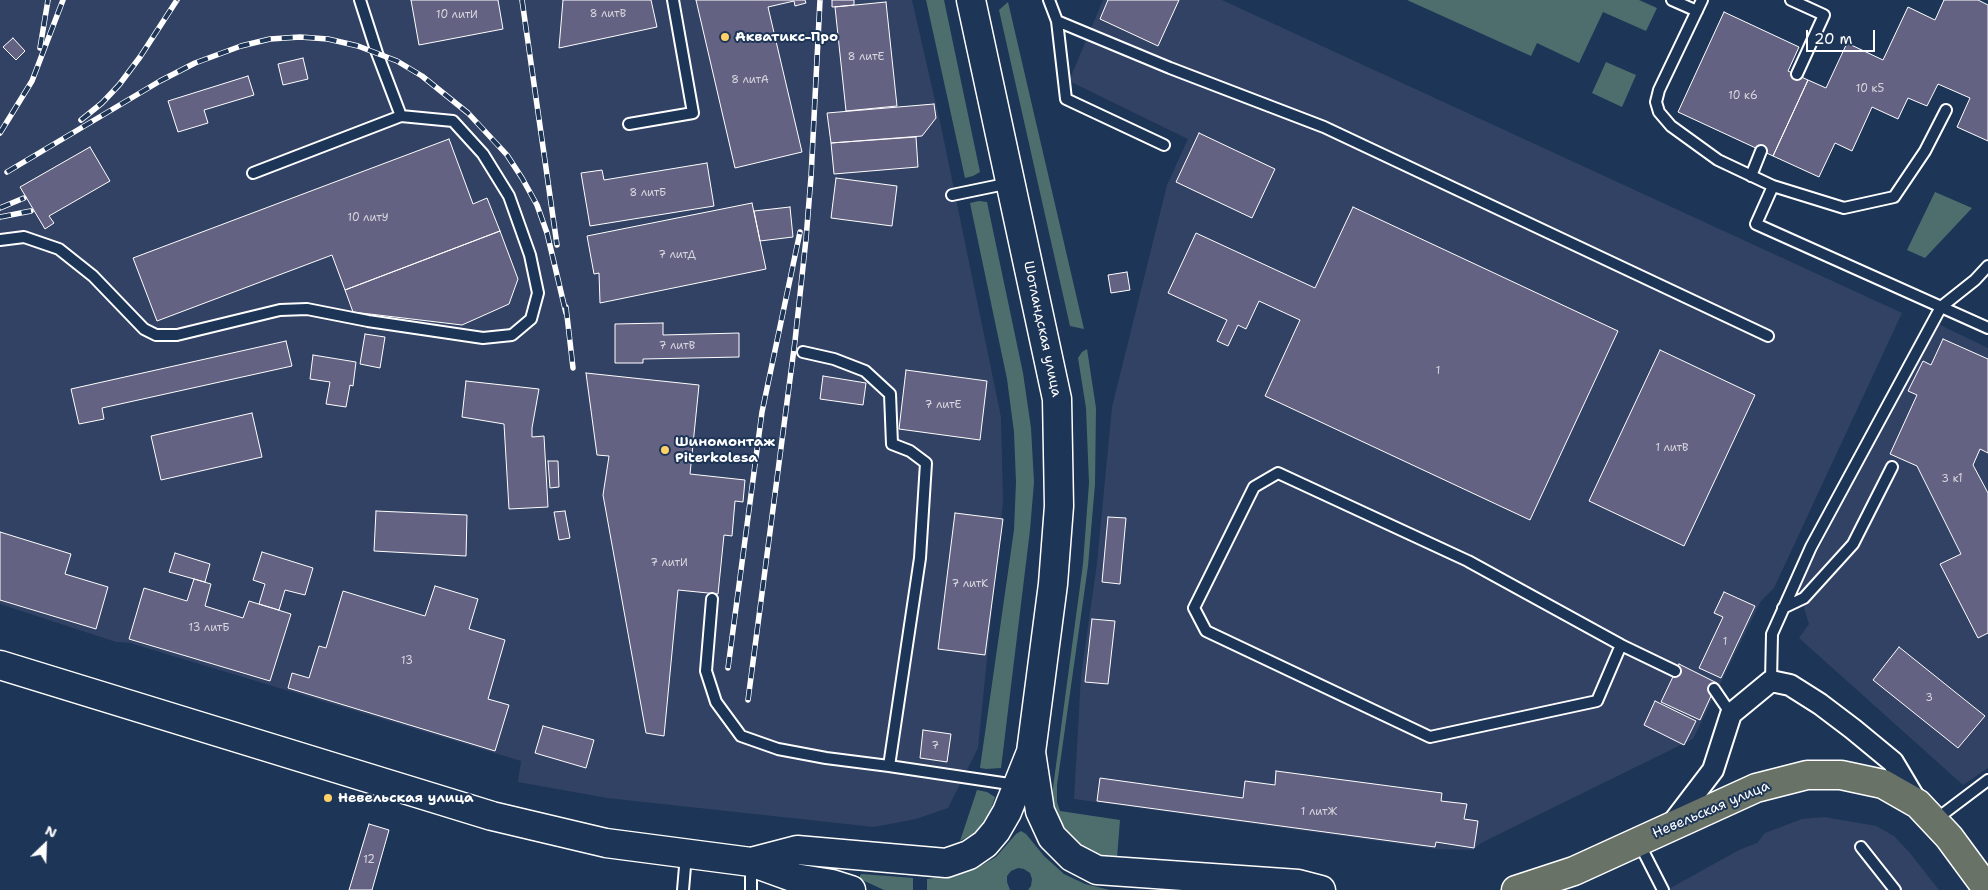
<!DOCTYPE html>
<html>
<head>
<meta charset="utf-8">
<style>
	body { margin:0 }
	#map { position:relative; width:1988px; height:890px; overflow:hidden; background:#1d3557; font-family:"Shantell Sans",sans-serif }
	canvas { display:block }
	.north { position:absolute; left:20px; top:820px; width:50px; height:50px; -webkit-text-stroke:4px #1d3557; paint-order:stroke; rotate:24deg; font-size:14px; font-weight:700; line-height:20px; text-align:center; color:#fff }
	.north::after { content:''; display:block; margin:auto; width:18px; height:22px; background:#fff; clip-path:polygon(50% 0,100% 100%,50% 72%,0 100%) }
	.scale { position:absolute; left:1806px; top:30px; width:69px; height:22px; box-sizing:border-box; border:2px solid #fff; border-top:0; padding-left:6px; font-size:15px; line-height:18px; white-space:nowrap; color:#fff; -webkit-text-stroke:4px #1d3557; paint-order:stroke }
</style>
</head>
<body>
<div id="map">
<canvas width="1988" height="890"></canvas>
<div class="north">N</div>
<div class="scale">20 m</div>
</div>
<script>
const ctx = document.querySelector('canvas').getContext('2d');
ctx.lineJoin = 'round';
function fillPath(path, color) { ctx.fillStyle = color; ctx.fill(path, 'evenodd'); }
const shape = rows => new Path2D(rows.map(r => 'M' + r).join(''));
function trace(path, color, width, dash) { ctx.strokeStyle = color; ctx.lineWidth = width; ctx.lineCap = dash ? 'butt' : 'round'; ctx.setLineDash(dash || []); ctx.stroke(path); }
function label(font, color, halo, rows, align = 'center') {
  ctx.font = font + ' "Shantell Sans",sans-serif'; ctx.lineWidth = 4; ctx.setLineDash([]); ctx.textBaseline = 'middle'; ctx.strokeStyle = halo; ctx.fillStyle = color; for (const [text, x, y, turn = 0] of rows) {
    ctx.save(); ctx.translate(x, y); ctx.rotate((+turn || 0) * Math.PI / 180); ctx.textAlign = isNaN(turn) ? turn : align; if (halo) ctx.strokeText(text, 0, 0); ctx.fillText(text, 0, 0); ctx.restore();
  }
}
fillPath(shape([
	[0,0,912,0,942,131,1001,417,1003,501,978,748,948,808,916,819,874,827,607,798,518,782,521,761,130,643,116,642,0,604],
	[1103,0,1222,0,1902,313,1774,588,1761,601,1693,739,1481,843,1473,850,1435,849,1074,799,1081,676,1097,563,1112,407,1167,185,1188,139,1069,81],
	[1936,323,1988,348,1988,768,1963,785,1799,638,1809,624,1798,589],
	[1824,817,1876,826,1894,836,1910,853,1939,890,1667,890,1739,850,1757,843,1765,833,1802,819]
]), '#324264');
fillPath(shape([
	[926,0,944,0,980,172,973,176,965,178],
	[1407,0,1639,0,1657,8,1646,31,1603,12,1579,63,1537,43,1531,56],
	[1008,2,1084,329,1070,326,999,10],
	[1606,62,1636,75,1622,107,1592,93],
	[1935,192,1972,208,1925,258,1907,250],
	[979,201,987,202,1023,373,1031,428,1034,482,1030,530,1001,768,986,769,980,768,1014,530,1016,482,1014,432,1007,379,970,203],
	[1087,349,1096,408,1095,484,1088,566,1057,785,1057,802,1060,811,1120,820,1117,858,1096,854,1077,843,1068,833,1057,815,1052,795,1083,564,1089,483,1086,408,1078,358,1082,352],
	[977,790,987,792,995,797,991,809,987,818,976,832,960,841],
	[1021,831,1026,834,1044,856,1064,874,1085,884,1110,890,1028,890,1031,886,1032,879,1030,873,1024,869,1018,868,1011,871,1007,876,1007,882,1010,890,927,890,927,879,955,875,982,865,996,857,1016,834],
	[862,874,913,878,913,890,884,890,860,879,860,875]
]), '#4e6e6e');
const building = shape([
	[411,0,498,0,503,29,419,45,411,0],
	[563,0,651,0,657,27,559,48,563,0],
	[696,0,805,0,806,3,795,6,794,1,768,7,802,152,735,168,696,0],
	[832,0,854,0,854,5,832,7,832,0],
	[1108,0,1179,0,1158,46,1100,19,1108,0],
	[1944,0,1978,0,1988,5,1988,141,1957,127,1970,98,1938,84,1927,106,1908,98,1898,119,1872,107,1852,151,1835,143,1819,177,1773,156,1808,80,1826,88,1847,43,1883,60,1908,7,1935,20,1944,0],
	[886,2,897,106,846,111,835,7,886,2],
	[1724,12,1799,47,1788,71,1808,80,1773,156,1678,112,1724,12],
	[13,38,25,51,16,60,3,47,13,38],
	[303,58,308,79,283,85,278,64,303,58],
	[248,76,254,95,204,110,208,123,178,132,168,101,248,76],
	[934,104,936,118,922,136,831,143,827,113,934,104],
	[1199,133,1275,169,1252,218,1176,182,1199,133],
	[916,137,918,167,834,174,831,143,916,137],
	[449,139,473,204,487,198,500,231,345,290,332,255,157,321,133,258,449,139],
	[90,147,110,181,49,216,54,223,45,229,20,187,90,147],
	[707,163,714,206,590,226,581,173,602,170,604,180,707,163],
	[836,178,897,186,892,226,831,218,836,178],
	[752,203,766,269,600,303,599,273,594,274,587,236,752,203],
	[790,207,793,237,760,241,754,211,790,207],
	[1353,207,1618,331,1530,520,1265,396,1300,320,1259,301,1246,329,1238,325,1228,346,1217,341,1227,320,1168,293,1196,233,1315,288,1353,207],
	[500,231,518,279,509,304,462,325,353,312,345,290,500,231],
	[1127,272,1130,290,1111,293,1108,275,1127,272],
	[663,323,663,335,739,333,739,357,643,359,643,363,615,363,615,324,663,323],
	[365,334,385,337,380,368,360,364,365,334],
	[1943,339,1988,359,1988,453,1980,449,1973,465,1988,493,1988,633,1978,638,1940,564,1961,554,1917,466,1890,454,1917,395,1908,391,1923,361,1931,365,1943,339],
	[286,341,292,366,102,408,104,419,79,424,71,389,286,341],
	[1660,350,1755,395,1684,546,1589,501,1660,350],
	[313,355,356,362,353,386,350,385,346,407,326,404,330,382,310,379,313,355],
	[906,370,987,381,980,440,899,429,906,370],
	[586,373,699,385,690,474,745,480,743,502,735,501,732,536,724,535,718,594,678,590,664,736,646,733,603,495,609,456,597,455,586,373],
	[823,376,866,383,863,405,820,399,823,376],
	[466,381,539,389,532,428,532,437,544,436,548,507,509,509,504,424,462,417,466,381],
	[252,413,262,457,161,480,151,436,252,413],
	[548,461,558,461,559,487,550,488,548,461],
	[376,511,467,515,466,556,374,551,376,511],
	[565,511,570,538,559,540,554,512,565,511],
	[955,513,1003,519,985,655,938,649,955,513],
	[1108,517,1126,518,1120,584,1102,582,1108,517],
	[0,532,71,554,65,574,108,587,96,629,0,600,0,532],
	[262,552,313,568,305,595,285,590,279,610,259,604,265,584,253,580,262,552],
	[175,553,210,564,205,582,169,572,175,553],
	[194,579,211,584,205,606,243,618,249,601,291,614,270,681,129,639,144,588,187,601,194,579],
	[435,586,478,599,469,629,505,640,488,699,509,705,495,751,288,688,292,673,309,678,319,646,326,648,343,591,425,616,435,586],
	[1724,592,1755,606,1721,678,1699,668,1723,617,1714,613,1724,592],
	[1092,619,1115,621,1108,684,1085,682,1092,619],
	[1899,647,1985,716,1958,748,1873,680,1899,647],
	[1679,664,1717,683,1700,720,1661,702,1679,664],
	[1655,701,1696,721,1684,745,1644,725,1655,701],
	[543,726,594,740,586,768,535,753,543,726],
	[923,730,951,734,947,762,920,758,923,730],
	[1276,771,1442,793,1441,801,1467,804,1464,819,1478,821,1474,848,1436,842,1435,847,1097,801,1100,778,1243,798,1245,781,1275,785,1276,771],
	[369,824,389,830,372,890,349,890,369,824]
]);
fillPath(building, '#646282');
trace(building, '#fff', 1);
const lane = shape([
	[360,0,377,53,401,116],
	[1049,0,1057,21,1066,99,1164,145],
	[1672,0,1697,11],
	[1702,0,1659,90,1656,102,1659,112,1671,126,1718,160,1773,186,1844,208,1894,197,1925,151,1946,110],
	[1791,0,1824,15,1797,74],
	[1057,21,1170,68,1324,127,1768,336],
	[629,124,693,113,673,0],
	[1751,176,1761,151],
	[1773,186,1756,224,1988,328],
	[952,195,1010,183],
	[0,240,24,237,59,249,93,276,144,329,156,335,177,335,280,310,307,309,368,321,483,338,512,335,531,319,538,293,530,255,509,196,483,154,453,121,401,116,253,173],
	[803,352,834,359,865,371,890,394,892,444,910,451,926,463,920,558,889,766],
	[712,599,706,671,716,702,741,736,778,749,826,758,889,766,1016,785],
	[1783,608,1804,598,1853,544,1892,467],
	[1621,645,1597,701,1430,737,1206,631,1194,608,1254,487,1278,473,1468,561,1621,645,1675,671],
	[1771,681,1772,634,1811,547,1941,307,1975,280,1988,266],
	[1714,689,1731,714],
	[1935,820,1988,780],
	[1639,843,1663,890],
	[1861,847,1895,890],
	[683,890,686,855],
	[751,890,751,863]
]);
const street = shape([
	[1671,825,1713,770,1731,714,1771,681,1790,685,1820,704,1853,729,1893,762,1918,804]
]);
const secondary = shape([
	[971,0,1057,399,1059,506,1053,584,1031,752,1040,811,1052,837,1072,857,1097,870,1298,884,1321,890],
	[0,665,492,816,606,843,751,862,795,878,832,884,851,890],
	[751,862,797,850,946,863,969,855,985,844,996,831,1007,812,1031,752]
]);
const primary = shape([
	[1516,890,1574,871,1756,788,1807,775,1841,775,1883,784,1918,804,1949,837,1988,890]
]);
trace(lane, '#fff', 14);
trace(street, '#fff', 24);
trace(secondary, '#fff', 31);
trace(primary, '#fff', 31);
trace(lane, '#1d3557', 10);
trace(street, '#1d3557', 20);
trace(secondary, '#1d3557', 28);
trace(primary, '#697266', 28);
const rail = shape([
	[522,0,557,245],
	[40,48,48,0],
	[81,120,102,103,119,85,140,57,177,0],
	[0,133,32,81,63,0],
	[7,172,160,81,195,63,241,46,270,39,300,37,328,39,358,46,397,61,422,76,468,113,507,155,522,178,537,205,547,233,566,313],
	[0,208,24,198],
	[0,217,31,211],
	[566,307,573,368],
	[728,668,762,412,800,232],
	[748,700,795,341,806,239,811,177,820,0]
]);
trace(rail, '#fff', 5.5);
trace(rail, '#1d3557', 4, [11]);
for (const [x, y, r, color] of [
	[725,37,5,"#ffd166"],
	[665,450,5,"#ffd166"],
	[328,798,5,"#ffd166"]
]) { const dot = new Path2D(); dot.arc(x, y, r, 0, 2 * Math.PI); ctx.fillStyle = color; ctx.fill(dot); trace(dot, '#1d3557', 2); }
label('11px', '#d8d8e0', null, [
	["8 литВ",608,14],
	["10 литИ",457,15],
	["8 литЕ",866,57],
	["8 литА",750,80],
	["10 к5",1870,89],
	["10 к6",1743,96],
	["8 литБ",648,193],
	["10 литУ",368,218],
	["7 литД",677,255],
	["7 литВ",677,346],
	["1",1438,371],
	["7 литЕ",943,405],
	["1 литВ",1672,448],
	["3 к1",1952,479],
	["7 литИ",669,563],
	["7 литК",970,584],
	["13 литБ",209,628],
	["1",1725,642],
	["13",407,661],
	["3",1929,698],
	["7",935,746],
	["1 литЖ",1319,812],
	["12",369,860]
]);
label('bold 14px', '#fff', '#1d3557', [
	["Акватикс-Про",735,37],
	["Шиномонтаж",675,442],
	["Piterkolesa",675,458],
	["Невельская улица",338,798]
], 'left');
label('14px', '#fff', '#1d3557', [
	["Шотландская улица",1042,329,78],
	["Невельская улица",1711,810,-23]
]);
</script>
</body>
</html>
